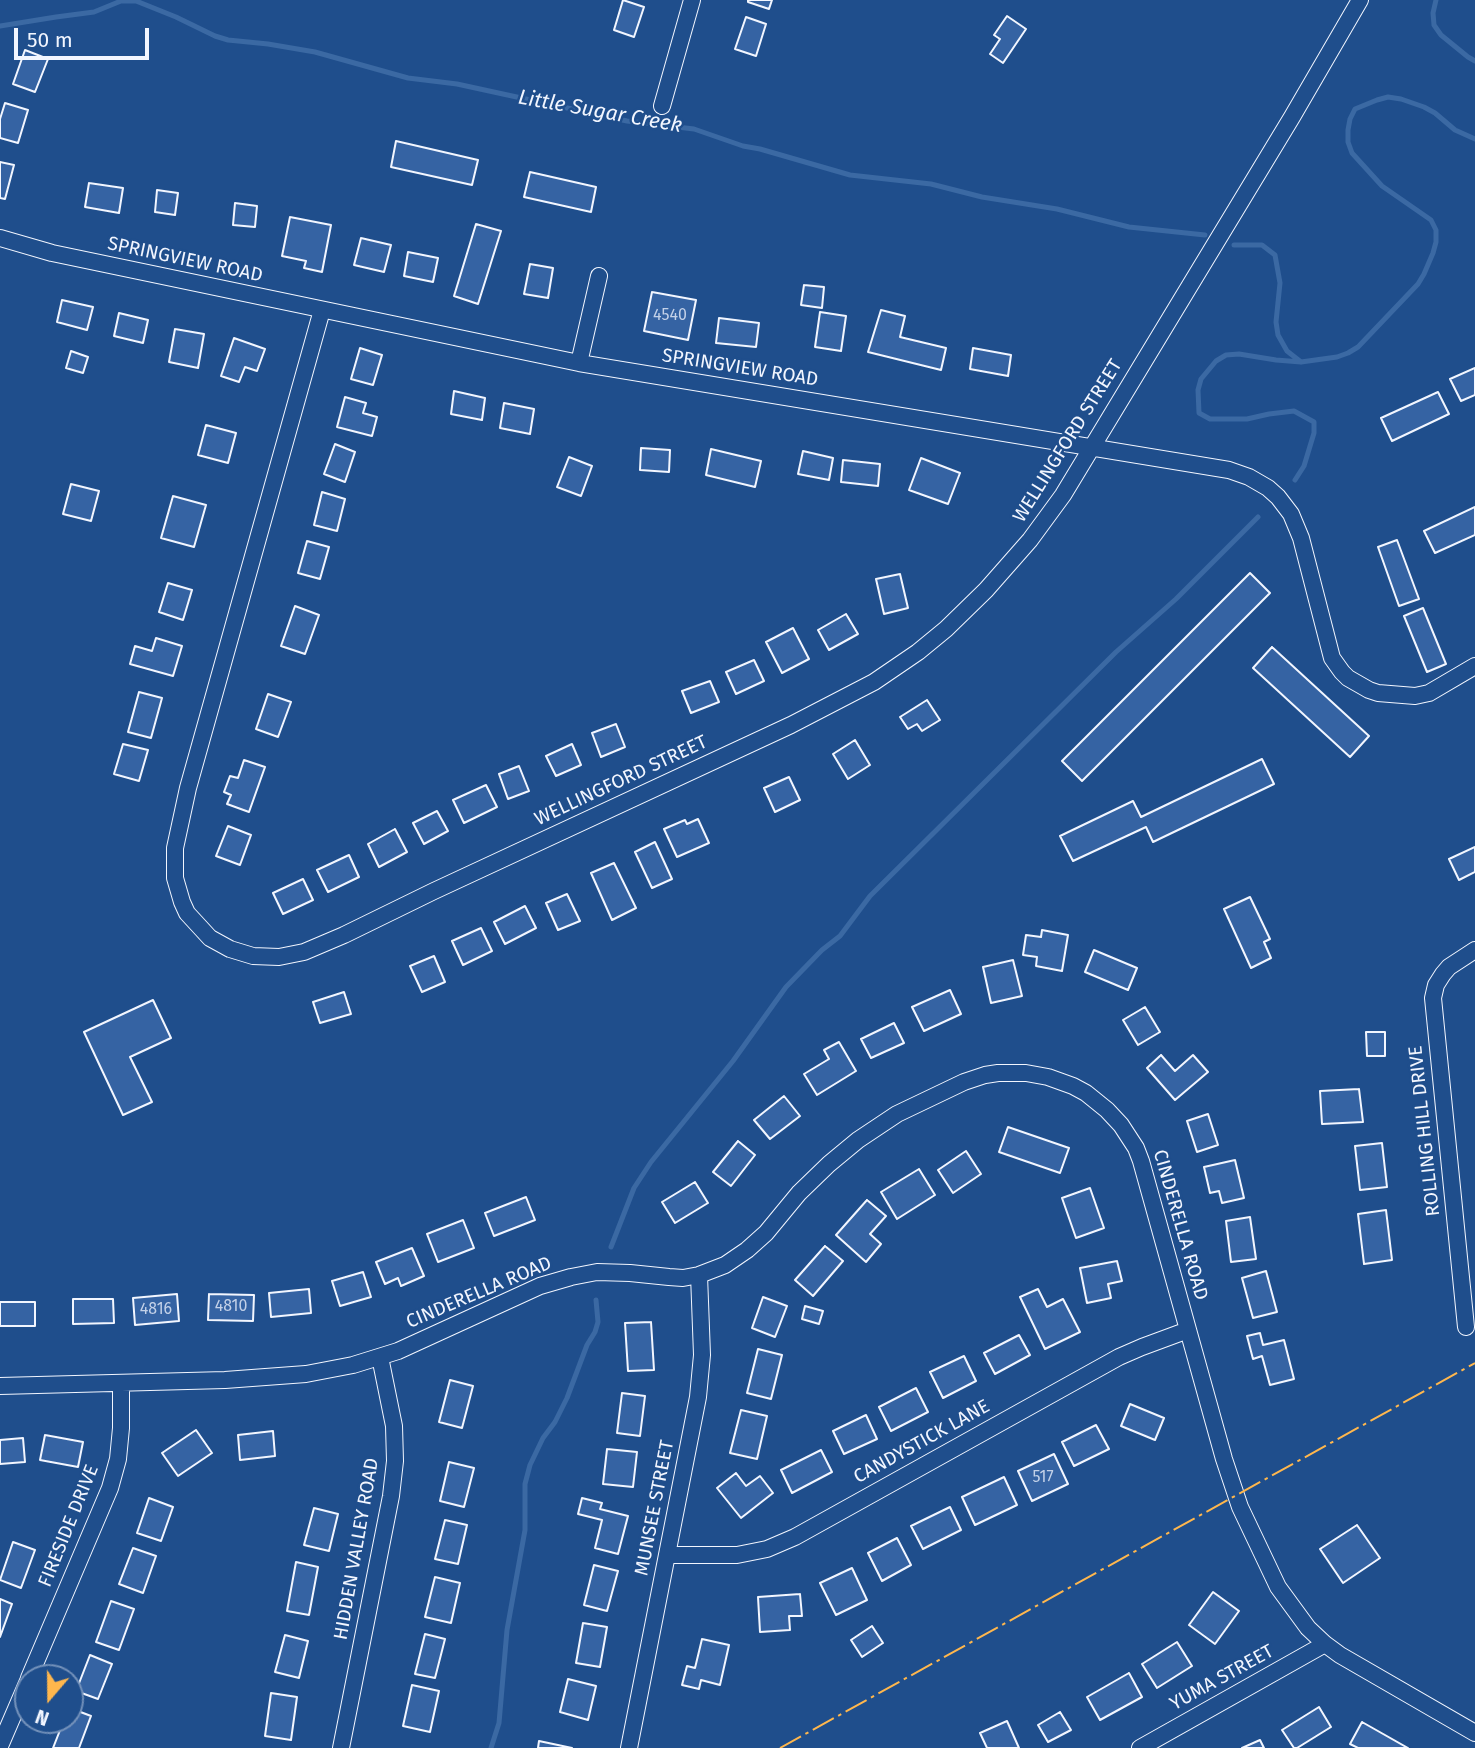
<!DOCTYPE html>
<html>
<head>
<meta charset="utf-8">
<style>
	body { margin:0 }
	#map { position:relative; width:1475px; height:1748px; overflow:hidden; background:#1f4e8c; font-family:"Fira Sans",sans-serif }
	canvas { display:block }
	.north { position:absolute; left:14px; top:1664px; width:70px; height:70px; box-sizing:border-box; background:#1f4e8c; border:2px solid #7391ba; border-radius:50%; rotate:200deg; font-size:19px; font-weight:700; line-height:28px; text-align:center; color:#f2f6ff }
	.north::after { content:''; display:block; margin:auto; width:24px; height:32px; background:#ffb74d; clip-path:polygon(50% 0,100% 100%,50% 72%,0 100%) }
	.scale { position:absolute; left:14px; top:28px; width:135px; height:32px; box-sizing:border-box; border:4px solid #f2f6ff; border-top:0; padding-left:9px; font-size:21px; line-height:24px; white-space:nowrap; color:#f2f6ff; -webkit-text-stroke:5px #1f4e8c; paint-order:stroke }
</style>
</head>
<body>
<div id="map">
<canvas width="1475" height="1748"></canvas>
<div class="north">N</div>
<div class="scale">50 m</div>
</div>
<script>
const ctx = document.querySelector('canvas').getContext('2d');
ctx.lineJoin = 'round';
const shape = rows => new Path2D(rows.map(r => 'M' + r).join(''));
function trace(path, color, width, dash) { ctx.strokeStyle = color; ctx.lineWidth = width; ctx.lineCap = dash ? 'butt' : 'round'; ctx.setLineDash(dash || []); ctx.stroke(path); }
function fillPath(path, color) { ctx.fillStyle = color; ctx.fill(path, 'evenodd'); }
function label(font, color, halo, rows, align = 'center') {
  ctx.font = font + ' "Fira Sans",sans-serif'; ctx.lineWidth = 5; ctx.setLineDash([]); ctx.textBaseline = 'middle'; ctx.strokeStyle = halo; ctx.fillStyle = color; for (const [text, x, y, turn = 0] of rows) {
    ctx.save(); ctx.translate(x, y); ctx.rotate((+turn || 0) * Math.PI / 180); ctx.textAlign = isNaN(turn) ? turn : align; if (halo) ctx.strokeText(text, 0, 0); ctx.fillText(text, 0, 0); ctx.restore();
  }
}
trace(shape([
	[1436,0,1433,13,1434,25,1441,35,1468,57,1475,61],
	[0,26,56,17,94,12,121,1,136,1,176,17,215,36,228,40,268,44,315,52,408,78,457,84,627,121,694,129,743,146,760,149,850,175,931,184,982,197,1057,209,1129,227,1205,235],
	[1234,245,1262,245,1275,255,1280,283,1276,322,1278,335,1287,351,1301,362],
	[1295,480,1304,466,1314,433,1314,422,1294,411,1269,414,1247,419,1210,419,1199,413,1198,390,1201,379,1216,361,1226,355,1239,354,1276,360,1301,362,1337,357,1348,353,1358,347,1418,284,1424,274,1433,253,1436,242,1436,230,1431,220,1382,186,1352,153,1348,142,1348,130,1350,119,1355,109,1377,100,1388,97,1401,99,1424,107,1435,113,1455,130,1475,139],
	[611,1247,634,1188,651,1162,733,1061,786,987,822,950,840,936,870,896,1116,652,1176,599,1258,517],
	[491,1748,499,1723,507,1630,525,1530,525,1484,530,1465,543,1438,555,1422,567,1398,587,1345,595,1332,598,1322,596,1300]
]), '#3b69a3', 5);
const building = shape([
	[623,0,644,7,634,37,614,30,623,0],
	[748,0,772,0,769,9,748,2,748,0],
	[1007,16,1026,29,1003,63,990,54,1000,39,994,35,1007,16],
	[746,17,766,24,756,56,735,49,746,17],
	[25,50,48,59,35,92,13,84,25,50],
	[5,103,28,110,18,143,0,138,0,119,5,103],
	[396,141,478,160,472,185,391,167,396,141],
	[0,162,14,165,5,199,0,198,0,162],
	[530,172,596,187,591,212,524,197,530,172],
	[89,183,123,188,119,213,85,207,89,183],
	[157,190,178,193,175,215,155,212,157,190],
	[235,203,257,206,255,227,233,225,235,203],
	[290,217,331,225,322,272,304,268,306,261,282,256,290,217],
	[476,224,501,231,478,304,454,296,476,224],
	[361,238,391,245,384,272,354,265,361,238],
	[408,252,438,258,433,282,404,276,408,252],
	[530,264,553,268,548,298,524,294,530,264],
	[804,285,824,287,822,308,801,305,804,285],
	[652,292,696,300,688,340,644,331,652,292],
	[62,300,93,307,87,330,57,322,62,300],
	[881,310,905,316,900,337,946,348,941,370,868,352,881,310],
	[820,312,846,316,841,351,815,347,820,312],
	[119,313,148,320,143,343,114,336,119,313],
	[719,318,759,323,756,347,716,343,719,318],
	[175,329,204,334,198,368,169,362,175,329],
	[234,338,265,349,257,371,245,367,239,382,221,376,234,338],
	[360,348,382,355,373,385,351,379,360,348],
	[973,348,1011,355,1008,376,970,369,973,348],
	[71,351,88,357,83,373,66,368,71,351],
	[1475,368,1475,395,1461,401,1450,379,1475,368],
	[454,391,485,398,482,420,451,414,454,391],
	[1438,392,1449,414,1392,441,1381,418,1438,392],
	[345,397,366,403,363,413,377,417,372,436,337,427,345,397],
	[504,403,534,409,530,434,500,428,504,403],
	[206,425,236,433,228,463,198,455,206,425],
	[335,444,355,452,345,482,324,474,335,444],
	[641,448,670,450,669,472,640,470,641,448],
	[711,449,761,461,755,487,706,475,711,449],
	[803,451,833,458,829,480,798,474,803,451],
	[569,457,592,466,581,496,557,487,569,457],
	[921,458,960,473,948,504,909,490,921,458],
	[843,460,880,464,878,486,841,482,843,460],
	[71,484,99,491,91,521,63,514,71,484],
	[322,492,345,499,337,531,314,525,322,492],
	[173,496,206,505,194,547,161,538,173,496],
	[1475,507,1475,535,1435,553,1424,531,1475,507],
	[1397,540,1419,599,1399,606,1378,547,1397,540],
	[307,541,329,547,320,579,298,573,307,541],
	[1250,573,1270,593,1082,781,1062,761,1250,573],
	[900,574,908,608,884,614,876,579,900,574],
	[168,583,192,590,183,620,159,612,168,583],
	[295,606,319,615,305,654,281,646,295,606],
	[1423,608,1446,664,1427,672,1404,616,1423,608],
	[846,614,858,634,829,650,818,630,846,614],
	[793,628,809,659,782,673,766,642,793,628],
	[156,638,182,646,173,676,130,664,135,646,152,651,156,638],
	[1272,647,1369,736,1350,757,1253,668,1272,647],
	[754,660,764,681,736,694,726,672,754,660],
	[710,681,719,702,691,713,682,691,710,681],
	[139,692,162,698,151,738,128,732,139,692],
	[268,694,291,702,278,737,256,729,268,694],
	[927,700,940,720,922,731,917,724,908,729,900,717,927,700],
	[616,724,625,747,601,757,592,733,616,724],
	[855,740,870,765,848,779,833,754,855,740],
	[123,744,148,750,139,781,114,774,123,744],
	[572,744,581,765,556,776,546,756,572,744],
	[1262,759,1274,784,1153,842,1146,827,1073,861,1060,836,1133,801,1141,817,1262,759],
	[244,760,265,767,249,812,227,804,231,795,224,792,230,776,238,778,244,760],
	[519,766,529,791,508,799,499,774,519,766],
	[789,777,800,800,775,812,764,788,789,777],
	[486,785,497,807,464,823,453,800,486,785],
	[437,811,448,831,424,844,413,823,437,811],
	[698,819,709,843,677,857,664,829,685,820,687,824,698,819],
	[228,826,251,835,240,865,216,856,228,826],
	[395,829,407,852,379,867,368,844,395,829],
	[655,842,672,879,652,888,635,852,655,842],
	[1475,847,1475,872,1459,880,1449,859,1475,847],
	[349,855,359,877,328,892,317,870,349,855],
	[614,863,636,908,612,920,591,873,614,863],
	[303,879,313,900,283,914,273,893,303,879],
	[567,894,580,921,558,930,546,903,567,894],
	[1250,897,1270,939,1264,942,1271,958,1251,968,1224,909,1250,897],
	[525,906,536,928,505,944,494,922,525,906],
	[481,928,492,951,463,965,452,941,481,928],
	[1042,930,1068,935,1062,971,1036,966,1037,957,1023,955,1026,935,1041,937,1042,930],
	[1094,950,1137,968,1128,990,1085,972,1094,950],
	[434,956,445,982,422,992,410,966,434,956],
	[1013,960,1022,996,991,1003,983,967,1013,960],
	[950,990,961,1014,924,1031,912,1007,950,990],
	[344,992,351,1014,320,1023,313,1002,344,992],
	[153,1000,171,1038,130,1057,152,1102,123,1115,84,1032,153,1000],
	[1145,1007,1160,1032,1138,1045,1123,1020,1145,1007],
	[894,1023,904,1043,871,1058,861,1039,894,1023],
	[1366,1032,1385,1032,1385,1056,1367,1056,1366,1032],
	[839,1042,856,1071,817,1095,804,1074,829,1059,824,1050,839,1042],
	[1161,1055,1175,1071,1193,1055,1208,1072,1175,1100,1147,1068,1161,1055],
	[1359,1089,1363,1122,1322,1124,1320,1091,1359,1089],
	[784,1096,800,1116,770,1139,754,1120,784,1096],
	[1208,1114,1218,1145,1197,1152,1187,1121,1208,1114],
	[1008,1127,1069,1148,1060,1173,999,1152,1008,1127],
	[738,1141,755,1155,731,1186,713,1172,738,1141],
	[1382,1143,1387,1187,1360,1190,1355,1146,1382,1143],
	[966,1151,981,1174,953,1193,938,1170,966,1151],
	[1235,1160,1244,1198,1222,1203,1219,1191,1210,1193,1204,1167,1235,1160],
	[919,1169,935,1195,897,1219,881,1192,919,1169],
	[695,1182,708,1203,675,1223,662,1202,695,1182],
	[1090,1188,1104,1228,1076,1238,1062,1198,1090,1188],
	[526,1197,535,1220,494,1236,485,1213,526,1197],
	[867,1200,886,1216,870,1234,881,1244,866,1262,836,1235,867,1200],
	[1386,1210,1392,1260,1364,1264,1358,1214,1386,1210],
	[1250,1217,1256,1259,1231,1262,1226,1221,1250,1217],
	[463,1220,474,1248,438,1262,427,1234,463,1220],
	[825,1246,843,1261,813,1296,795,1280,825,1246],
	[412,1248,424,1276,401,1286,398,1278,385,1284,376,1262,412,1248],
	[1117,1261,1122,1281,1108,1284,1111,1298,1087,1303,1080,1268,1117,1261],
	[1266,1271,1277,1312,1253,1318,1242,1278,1266,1271],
	[363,1272,371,1297,340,1306,332,1281,363,1272],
	[309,1289,311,1313,271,1317,269,1293,309,1289],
	[1038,1289,1047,1307,1063,1299,1080,1332,1045,1349,1020,1297,1038,1289],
	[177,1294,179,1321,135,1325,133,1298,177,1294],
	[209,1294,254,1295,253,1321,208,1320,209,1294],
	[763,1297,787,1306,775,1337,752,1328,763,1297],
	[73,1299,113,1299,114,1323,73,1324,73,1299],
	[0,1302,35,1302,35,1326,0,1326,0,1302],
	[805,1306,823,1311,819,1324,802,1319,805,1306],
	[651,1322,654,1370,628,1371,625,1323,651,1322],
	[1260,1333,1263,1345,1284,1340,1294,1379,1270,1385,1262,1356,1253,1359,1247,1336,1260,1333],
	[1019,1335,1030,1355,995,1374,984,1353,1019,1335],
	[758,1349,782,1355,771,1399,747,1393,758,1349],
	[964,1356,976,1381,943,1398,930,1372,964,1356],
	[450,1380,473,1386,462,1428,439,1422,450,1380],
	[916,1388,928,1412,891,1431,879,1407,916,1388],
	[622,1393,645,1396,640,1436,617,1433,622,1393],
	[1130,1404,1164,1418,1155,1440,1121,1426,1130,1404],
	[741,1410,767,1416,757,1459,730,1453,741,1410],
	[866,1415,877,1439,844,1454,833,1431,866,1415],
	[1096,1425,1109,1449,1074,1466,1062,1442,1096,1425],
	[196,1430,212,1453,178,1476,162,1453,196,1430],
	[273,1431,275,1456,240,1460,238,1435,273,1431],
	[45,1435,83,1442,78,1467,40,1460,45,1435],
	[23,1438,25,1462,0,1464,0,1440,23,1438],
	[607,1449,637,1452,633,1487,603,1484,607,1449],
	[821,1450,832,1472,792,1493,781,1470,821,1450],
	[1054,1454,1068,1484,1032,1501,1018,1471,1054,1454],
	[449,1462,474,1468,464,1507,440,1501,449,1462],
	[736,1473,746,1486,760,1476,773,1493,741,1518,717,1488,736,1473],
	[1004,1477,1017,1505,975,1525,962,1497,1004,1477],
	[149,1498,173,1507,161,1541,137,1533,149,1498],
	[582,1498,602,1503,600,1509,628,1516,618,1554,595,1548,602,1520,578,1514,582,1498],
	[950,1507,961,1530,923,1549,911,1526,950,1507],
	[314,1508,338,1514,329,1551,304,1545,314,1508],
	[445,1520,467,1525,458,1564,435,1559,445,1520],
	[1357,1525,1380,1558,1343,1583,1320,1549,1357,1525],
	[897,1538,911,1565,882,1581,868,1553,897,1538],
	[13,1542,35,1550,21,1588,0,1580,13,1542],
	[133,1548,156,1556,143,1593,119,1584,133,1548],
	[296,1562,318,1567,309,1615,287,1611,296,1562],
	[594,1565,618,1571,607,1611,584,1605,594,1565],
	[852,1568,867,1600,836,1615,820,1583,852,1568],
	[435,1577,460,1583,451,1623,425,1617,435,1577],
	[1213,1592,1239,1611,1215,1644,1189,1625,1213,1592],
	[800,1594,802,1616,789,1616,790,1630,760,1632,758,1597,800,1594],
	[0,1599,12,1604,0,1637,0,1599],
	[111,1601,134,1609,119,1650,96,1642,111,1601],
	[583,1623,607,1627,600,1667,576,1663,583,1623],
	[872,1626,883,1643,862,1657,851,1640,872,1626],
	[425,1634,445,1639,435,1678,415,1674,425,1634],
	[285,1635,308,1641,299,1678,275,1672,285,1635],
	[702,1639,729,1645,720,1685,701,1680,699,1689,682,1685,687,1666,695,1668,702,1639],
	[1177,1642,1192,1666,1157,1688,1142,1664,1177,1642],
	[90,1655,112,1664,98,1699,76,1691,90,1655],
	[1129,1673,1142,1697,1100,1720,1087,1697,1129,1673],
	[568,1679,596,1686,588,1720,560,1712,568,1679],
	[412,1685,439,1691,430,1732,403,1726,412,1685],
	[271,1693,297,1697,291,1740,265,1736,271,1693],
	[1319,1707,1331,1727,1297,1748,1294,1748,1282,1730,1319,1707],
	[70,1708,91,1716,79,1748,53,1748,64,1720,70,1720,70,1708],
	[1060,1712,1071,1730,1048,1742,1038,1725,1060,1712],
	[1007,1721,1019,1748,987,1748,980,1733,1007,1721],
	[1362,1722,1408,1748,1358,1748,1350,1744,1362,1722],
	[1260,1740,1264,1748,1242,1748,1260,1740],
	[539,1741,572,1748,538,1748,539,1741]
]);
fillPath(building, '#3563a3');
trace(building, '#f2f6ff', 2);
const minor = shape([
	[662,106,692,0],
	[0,238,52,253,579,363,1229,470,1249,477,1268,488,1278,497,1291,514,1301,538,1332,658,1342,672,1348,678,1369,690,1378,693,1415,696,1429,693,1475,666],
	[322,310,188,788,175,848,175,878,182,902,187,913,210,938,230,949,253,956,279,957,304,952,344,935,434,891,791,725,874,682,918,652,946,629,986,590,1030,540,1063,495,1292,117,1360,0],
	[579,363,599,276],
	[1466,1327,1433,998,1436,985,1443,974,1449,967,1475,950],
	[0,1386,225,1380,306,1374,353,1365,398,1351,540,1286,571,1277,597,1272,630,1273,669,1277,683,1278,699,1275,725,1265,747,1250,766,1233,799,1193,829,1164,858,1140,897,1114,964,1082,985,1075,998,1073,1026,1073,1048,1077,1073,1086,1086,1093,1107,1110,1121,1125,1136,1148,1141,1161,1224,1459,1240,1507,1278,1587,1308,1628,1325,1644,1340,1655,1475,1733],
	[667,1555,737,1555,767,1549,795,1537,1119,1357,1142,1347,1188,1330],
	[29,1678,110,1488,118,1459,121,1428,121,1383],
	[0,1746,28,1681],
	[341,1748,391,1496,395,1461,394,1426,380,1357],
	[629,1748,698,1397,702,1355,699,1275],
	[1140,1748,1325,1644]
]);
trace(minor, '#f2f6ff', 18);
trace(minor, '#1f4e8c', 16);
trace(shape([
	[780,1748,1475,1363]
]), '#ffb74d', 2, [24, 5, 3.5, 5]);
label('16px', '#c3d1e8', null, [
	["4540",670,316],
	["4810",231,1307],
	["4816",156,1310],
	["517",1043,1478]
]);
label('19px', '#f2f6ff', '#1f4e8c', [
	["SPRINGVIEW ROAD",185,260,12],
	["SPRINGVIEW ROAD",740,368,9],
	["WELLINGFORD STREET",1068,441,-58],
	["WELLINGFORD STREET",621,781,-25],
	["ROLLING HILL DRIVE",1425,1131,-96],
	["CINDERELLA ROAD",1180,1225,74],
	["CINDERELLA ROAD",479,1293,-23],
	["CANDYSTICK LANE",922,1442,-29],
	["MUNSEE STREET",655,1508,-79],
	["FIRESIDE DRIVE",69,1526,-68],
	["HIDDEN VALLEY ROAD",357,1549,-80],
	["YUMA STREET",1222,1678,-29]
]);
label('italic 21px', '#f2f6ff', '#1f4e8c', [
	["Little Sugar Creek",600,112,10]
]);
</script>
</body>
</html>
